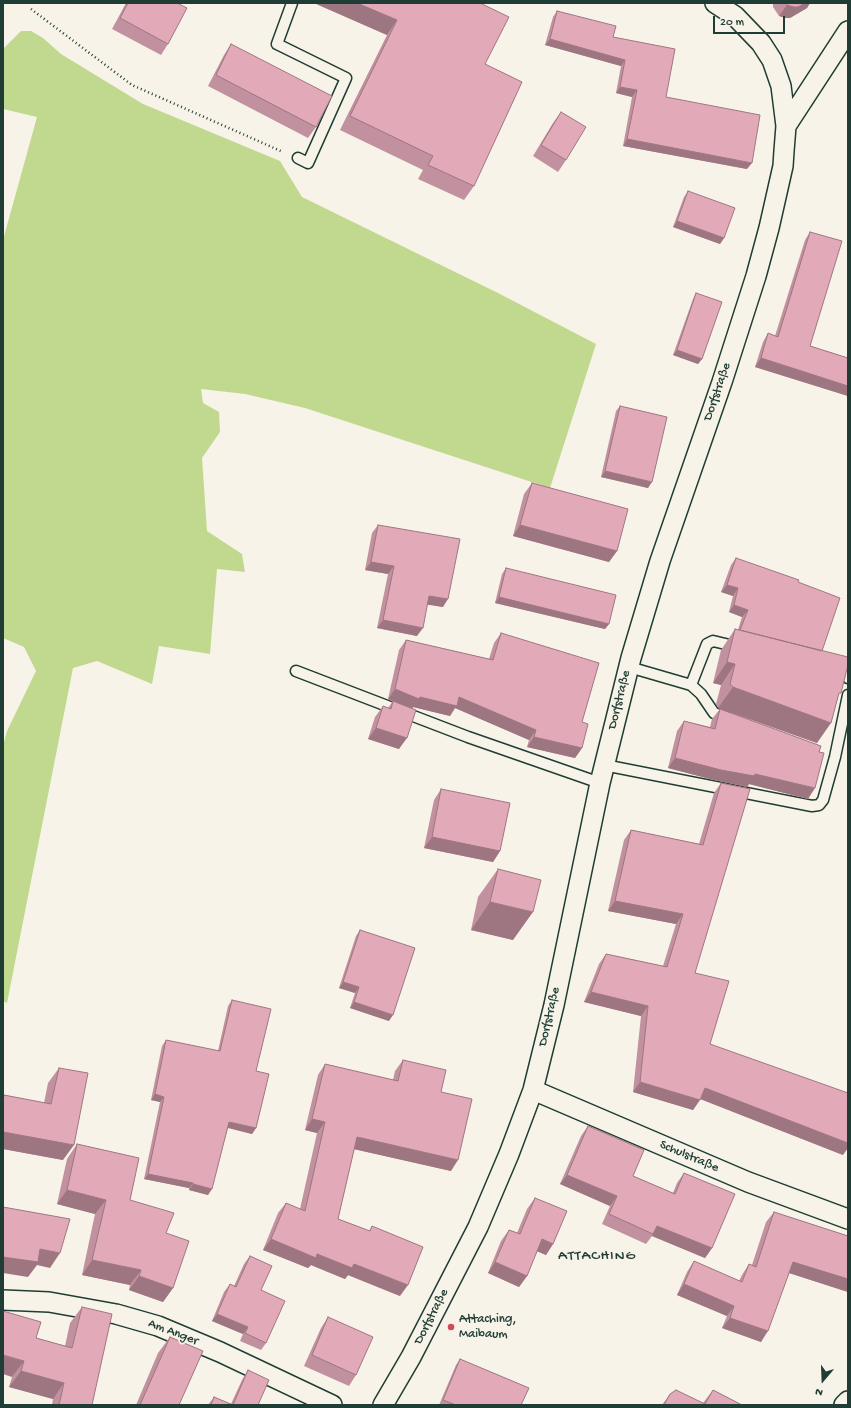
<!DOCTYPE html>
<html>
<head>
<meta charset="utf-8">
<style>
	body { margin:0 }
	#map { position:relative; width:851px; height:1408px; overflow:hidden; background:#f7f3e8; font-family:"Gochi Hand",sans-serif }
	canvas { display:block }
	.frame { position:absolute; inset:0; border:4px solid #1f3d34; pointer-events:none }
	.north { position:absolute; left:803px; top:1360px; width:40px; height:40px; -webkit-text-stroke:3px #f7f3e8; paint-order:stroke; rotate:199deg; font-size:11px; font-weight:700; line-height:16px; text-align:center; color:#1f3d34 }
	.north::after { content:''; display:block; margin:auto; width:14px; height:18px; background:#1f3d34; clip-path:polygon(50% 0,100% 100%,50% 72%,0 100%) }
	.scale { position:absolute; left:713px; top:16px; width:72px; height:18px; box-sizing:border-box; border:2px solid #1f3d34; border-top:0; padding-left:5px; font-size:12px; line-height:14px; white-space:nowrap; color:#1f3d34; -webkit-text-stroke:3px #f7f3e8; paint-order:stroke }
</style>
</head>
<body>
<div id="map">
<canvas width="851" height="1408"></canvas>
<div class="frame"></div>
<div class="north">N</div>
<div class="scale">20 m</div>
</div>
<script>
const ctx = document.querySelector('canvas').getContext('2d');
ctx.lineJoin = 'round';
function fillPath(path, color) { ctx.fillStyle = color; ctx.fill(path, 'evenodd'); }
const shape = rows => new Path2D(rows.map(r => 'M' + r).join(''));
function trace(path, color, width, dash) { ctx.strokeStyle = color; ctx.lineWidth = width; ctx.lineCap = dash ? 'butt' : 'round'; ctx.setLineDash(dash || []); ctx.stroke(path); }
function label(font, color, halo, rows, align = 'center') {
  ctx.font = font + ' "Gochi Hand",sans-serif'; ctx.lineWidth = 3.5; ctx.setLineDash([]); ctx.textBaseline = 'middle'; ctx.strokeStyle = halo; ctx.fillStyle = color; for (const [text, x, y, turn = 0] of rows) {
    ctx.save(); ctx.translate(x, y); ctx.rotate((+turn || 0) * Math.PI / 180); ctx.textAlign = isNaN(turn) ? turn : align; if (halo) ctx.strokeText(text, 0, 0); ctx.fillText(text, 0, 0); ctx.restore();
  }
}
fillPath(shape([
	[21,31,31,31,43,38,61,54,143,104,280,161,302,197,498,293,596,344,550,488,305,408,245,394,201,389,203,403,219,412,220,432,202,458,207,531,242,554,245,572,217,569,210,654,159,646,152,684,97,661,73,668,7,1003,3,1001,3,746,7,731,36,671,24,647,3,638,3,240,37,117,3,109,3,49]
]), '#c1d98f');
const service = shape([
	[292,3,277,44,346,78,308,163,298,158],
	[629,667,691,685,701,694,714,713,727,718],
	[296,671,468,737,600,783],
	[833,671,845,674,848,678],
	[691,685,707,644,713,641,738,647],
	[604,765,812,806,819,805,823,800,835,757,848,695]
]);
const minor = shape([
	[786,126,848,31],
	[533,1090,748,1182,848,1219],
	[3,1300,49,1302,116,1314,158,1326,220,1352,332,1405],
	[383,1405,411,1357,478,1227,509,1154,533,1090,554,1005,600,783,631,658,660,561,722,382,756,276,769,228,783,166,784,151,786,126,781,86,772,60,761,43,735,16,715,3],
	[844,1405,848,1401]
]);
trace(service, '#1f3d34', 13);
trace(minor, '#1f3d34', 22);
trace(shape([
	[31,9,132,85,283,152]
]), '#1f3d34', 2.5, [1, 3]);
trace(service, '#f7f3e8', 10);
trace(minor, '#f7f3e8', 19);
fillPath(shape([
	[126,3,177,3,168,44,161,55,112,29],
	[314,3,480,3,485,64,474,186,464,200,418,179,423,170,340,130,387,35],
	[773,3,810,3,807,8,790,18,786,18,779,16,773,7],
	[557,11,613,37,666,97,747,169,623,146,632,97,616,93,621,66,545,45,553,17],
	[231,44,316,127,308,138,208,86,224,55],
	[561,112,566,160,558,172,533,156,553,123],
	[688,191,724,238,720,244,673,227,684,197],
	[810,232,810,346,848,358,848,396,755,367,763,342,768,333,775,336,805,240],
	[696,293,702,359,698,364,673,355,693,299],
	[620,406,648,488,601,477,616,411],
	[532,483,617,551,609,562,513,536,524,494],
	[378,525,443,607,427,604,417,636,377,628,388,574,365,570,372,533],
	[736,558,822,651,838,698,817,743,718,708,716,704,721,685,713,683,721,650,735,629,738,630,742,617,729,612,733,596,721,592,731,565],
	[506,568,609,624,605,629,495,603,502,574],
	[501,633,582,722,582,748,575,758,527,747,529,740,455,708,450,716,413,707,399,749,368,739,375,717,383,706,388,708,393,701,388,699,399,650,406,640,489,659,494,643],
	[720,709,808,799,749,784,747,787,714,780,668,768,677,731,684,721,710,727,712,719],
	[721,783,695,973,710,1044,843,1155,700,1099,693,1110,633,1092,641,1016,584,1002,599,964,606,954,663,966,676,924,608,911,624,840,631,830,699,844,714,793],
	[441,789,500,851,493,862,424,848,434,800],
	[498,869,513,940,471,930,478,897],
	[360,930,389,1021,350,1008,355,993,339,988,356,936],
	[232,1000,256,1071,256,1128,252,1134,228,1128,208,1195,189,1190,189,1188,144,1179,160,1102,151,1100,162,1046,166,1040,218,1051,228,1006],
	[403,1060,441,1092,451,1171,354,1149,338,1219,369,1231,372,1226,400,1296,348,1275,345,1279,311,1265,308,1268,263,1250,278,1213,286,1203,300,1209,317,1133,305,1130,318,1075,325,1064,393,1080,395,1071],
	[59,1068,63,1160,3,1149,3,1096,4,1095,44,1103,48,1083],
	[588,1126,633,1176,673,1193,677,1183,684,1173,712,1248,705,1258,652,1236,646,1244,602,1224,610,1206,560,1184,581,1136],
	[77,1144,130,1200,166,1233,173,1288,163,1302,129,1290,130,1285,82,1275,95,1214,57,1204,67,1159],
	[535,1198,553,1244,546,1255,537,1251,527,1276,519,1287,488,1273,501,1241,509,1230,517,1233,527,1209],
	[774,1212,848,1236,848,1292,789,1273,761,1342,722,1328,727,1316,677,1295,687,1272,694,1261,739,1281,742,1275,749,1264,752,1265,766,1222],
	[250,1256,261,1290,266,1343,261,1350,240,1341,243,1334,212,1321,224,1292,230,1284,234,1286,244,1264],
	[82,1307,92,1405,52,1405,53,1399,9,1387,12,1377,36,1338,65,1346,70,1323],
	[328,1317,356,1375,349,1386,304,1366,321,1328],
	[170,1337,179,1405,136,1405,158,1353],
	[460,1359,521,1405,439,1405,456,1365],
	[248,1370,258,1405,208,1405,214,1397,231,1404,242,1380],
	[713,1390,742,1405,662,1405,670,1394,703,1403]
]), '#c2919f');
fillPath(shape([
	[314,3,357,3,397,20,387,35],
	[805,3,810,3,807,8,790,18,786,18,779,16,787,5],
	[550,39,625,60,621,66,545,45],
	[620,87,637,90,632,97,616,93],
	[627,139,752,163,747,169,623,146],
	[677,221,724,238,720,244,673,227],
	[677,350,702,359,698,364,673,355],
	[761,358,848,386,848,396,755,367],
	[605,471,652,482,648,488,601,477],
	[520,525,617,551,609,562,513,536],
	[371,562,394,566,388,574,365,570],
	[727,585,738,588,733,596,721,592],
	[429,596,448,599,443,607,423,604],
	[499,597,609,624,605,629,495,603],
	[734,605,748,610,742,617,729,612],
	[383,620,423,628,417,636,377,628],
	[727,662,735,664,721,685,713,683],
	[733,687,831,723,817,743,718,708],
	[395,689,420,697,459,697,536,730,529,740,455,708,450,716,413,707,412,709,388,699],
	[376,728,407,738,399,749,368,739],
	[534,737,582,748,575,758,527,747],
	[675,758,755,774,815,788,808,799,749,784,747,787,714,780,668,768],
	[432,837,500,851,493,862,424,848],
	[615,901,683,914,676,924,608,911],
	[490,902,533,912,513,940,471,930],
	[343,982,359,987,355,993,339,988],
	[591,992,648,1006,641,1016,584,1002],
	[354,1002,393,1015,389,1021,350,1008],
	[640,1082,700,1100,693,1110,633,1092],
	[705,1088,848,1143,848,1148,843,1155,698,1098],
	[155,1094,164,1097,160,1102,151,1100],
	[312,1119,325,1122,317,1133,305,1130],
	[229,1122,256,1128,252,1134,225,1127],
	[3,1132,74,1145,63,1160,3,1149],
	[357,1137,458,1160,451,1171,349,1148],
	[148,1174,193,1183,189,1188,144,1179],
	[567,1175,617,1196,610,1206,560,1184],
	[193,1184,212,1189,208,1195,189,1190],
	[67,1190,106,1200,95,1214,57,1204],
	[657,1226,712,1248,705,1258,652,1236],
	[271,1239,317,1254,354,1264,408,1285,400,1296,348,1275,345,1279,311,1265,308,1268,263,1250],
	[542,1239,553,1244,546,1255,534,1250],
	[40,1249,60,1253,50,1268,37,1265,28,1277,3,1273,3,1257],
	[92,1260,141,1270,130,1285,82,1275],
	[495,1262,527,1276,519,1287,488,1273],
	[793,1262,848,1279,848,1292,786,1272],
	[139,1276,173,1288,163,1302,129,1290],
	[684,1284,734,1306,727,1316,677,1295],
	[217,1314,248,1327,243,1334,212,1321],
	[730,1318,768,1331,761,1342,722,1328],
	[3,1355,24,1361,12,1377,3,1374],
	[21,1371,64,1383,53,1399,9,1387]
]), '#9e7682');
const building = shape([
	[128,3,177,3,187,8,168,44,120,18,128,3],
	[357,3,480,3,509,17,485,64,522,82,474,186,428,165,433,156,350,116,397,20,357,3],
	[786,3,805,3,798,7,794,7,787,5,786,3],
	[557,11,616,26,613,37,675,49,666,97,760,115,752,163,627,139,637,90,620,87,625,60,550,39,557,11],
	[231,44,332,96,316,127,216,75,231,44],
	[561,112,586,127,566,160,541,145,561,112],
	[688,191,735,208,724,238,677,221,688,191],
	[810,232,842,241,810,346,848,358,848,386,761,358,768,333,778,337,810,232],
	[696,293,722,302,702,359,677,350,696,293],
	[620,406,667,417,652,482,605,471,620,406],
	[532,483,628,509,617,551,520,525,532,483],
	[378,525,460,539,448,599,429,596,423,628,383,620,394,566,371,562,378,525],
	[736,558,799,580,798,582,840,598,822,651,740,630,748,610,734,605,738,588,727,585,736,558],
	[506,568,616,595,609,624,499,597,506,568],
	[735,629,848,657,848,665,841,693,839,693,831,723,733,687,730,684,735,664,727,662,735,629],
	[501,633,599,663,582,722,588,724,582,748,534,737,536,730,459,697,457,706,420,697,419,699,395,689,406,640,493,660,501,633],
	[393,701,416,710,407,738,376,728,383,706,391,709,393,701],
	[720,709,821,746,819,752,824,753,815,788,755,774,754,776,721,770,675,758,684,721,715,729,720,709],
	[721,783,750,789,695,973,729,981,710,1044,848,1093,848,1143,705,1088,700,1100,640,1082,648,1006,591,992,606,954,667,967,683,914,615,901,631,830,703,845,721,783],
	[441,789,510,803,500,851,432,837,441,789],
	[498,869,541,880,533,912,490,902,498,869],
	[360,930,415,948,393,1015,354,1002,359,987,343,982,360,930],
	[232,1000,271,1009,256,1071,269,1074,256,1128,229,1122,212,1189,193,1184,193,1183,148,1174,164,1097,155,1094,166,1040,220,1051,232,1000],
	[403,1060,446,1070,441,1092,472,1099,458,1160,357,1137,338,1219,370,1231,372,1226,423,1247,408,1285,354,1264,352,1268,317,1254,316,1258,271,1239,286,1203,305,1211,325,1122,312,1119,325,1064,398,1081,403,1060],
	[59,1068,88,1073,74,1145,3,1132,3,1100,4,1095,51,1104,59,1068],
	[588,1126,644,1150,633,1176,675,1194,684,1173,735,1194,712,1248,657,1226,653,1234,609,1214,617,1196,567,1175,588,1126],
	[77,1144,139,1158,130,1200,174,1213,166,1233,189,1241,173,1288,139,1276,141,1270,92,1260,106,1200,67,1190,77,1144],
	[535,1198,567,1211,553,1244,542,1239,527,1276,495,1262,509,1230,520,1234,535,1198],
	[3,1207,70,1219,60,1253,40,1249,38,1262,3,1257,3,1207],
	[774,1212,848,1236,848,1279,793,1262,768,1331,730,1318,734,1306,684,1284,694,1261,742,1282,749,1264,756,1267,774,1212],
	[250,1256,272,1266,261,1290,285,1301,266,1343,245,1333,248,1327,217,1314,230,1284,236,1287,250,1256],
	[82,1307,112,1314,92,1405,59,1405,64,1383,21,1371,24,1361,3,1355,3,1311,41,1322,36,1338,72,1348,82,1307],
	[328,1317,373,1337,356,1375,312,1355,328,1317],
	[170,1337,203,1351,179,1405,140,1405,170,1337],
	[460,1359,529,1388,521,1405,456,1405,443,1400,460,1359],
	[248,1370,269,1380,258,1405,233,1405,248,1370],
	[676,1390,705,1404,713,1390,742,1405,664,1405,670,1394,676,1390],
	[214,1397,233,1405,211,1405,214,1397]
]);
fillPath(building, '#e2a9b9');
trace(building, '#9e7682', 1);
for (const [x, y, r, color] of [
	[451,1327,4,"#d1495b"]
]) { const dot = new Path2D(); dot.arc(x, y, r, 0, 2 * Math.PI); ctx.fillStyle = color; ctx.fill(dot); trace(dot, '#f7f3e8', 1.5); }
label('13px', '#1f3d34', '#f7f3e8', [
	["Dorfstraße",718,392,-71],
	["Dorfstraße",620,700,-76],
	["Dorfstraße",550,1017,-77],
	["Schulstraße",689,1157,23],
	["Dorfstraße",432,1317,-63],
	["Am Anger",173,1333,21]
]);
label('13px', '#1f3d34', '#f7f3e8', [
	["Attaching,",459,1320],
	["Maibaum",459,1335]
], 'left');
ctx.letterSpacing = '1px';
label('15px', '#1f3d34', '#f7f3e8', [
	["ATTACHING",597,1257]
]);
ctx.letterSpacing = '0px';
</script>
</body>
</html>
